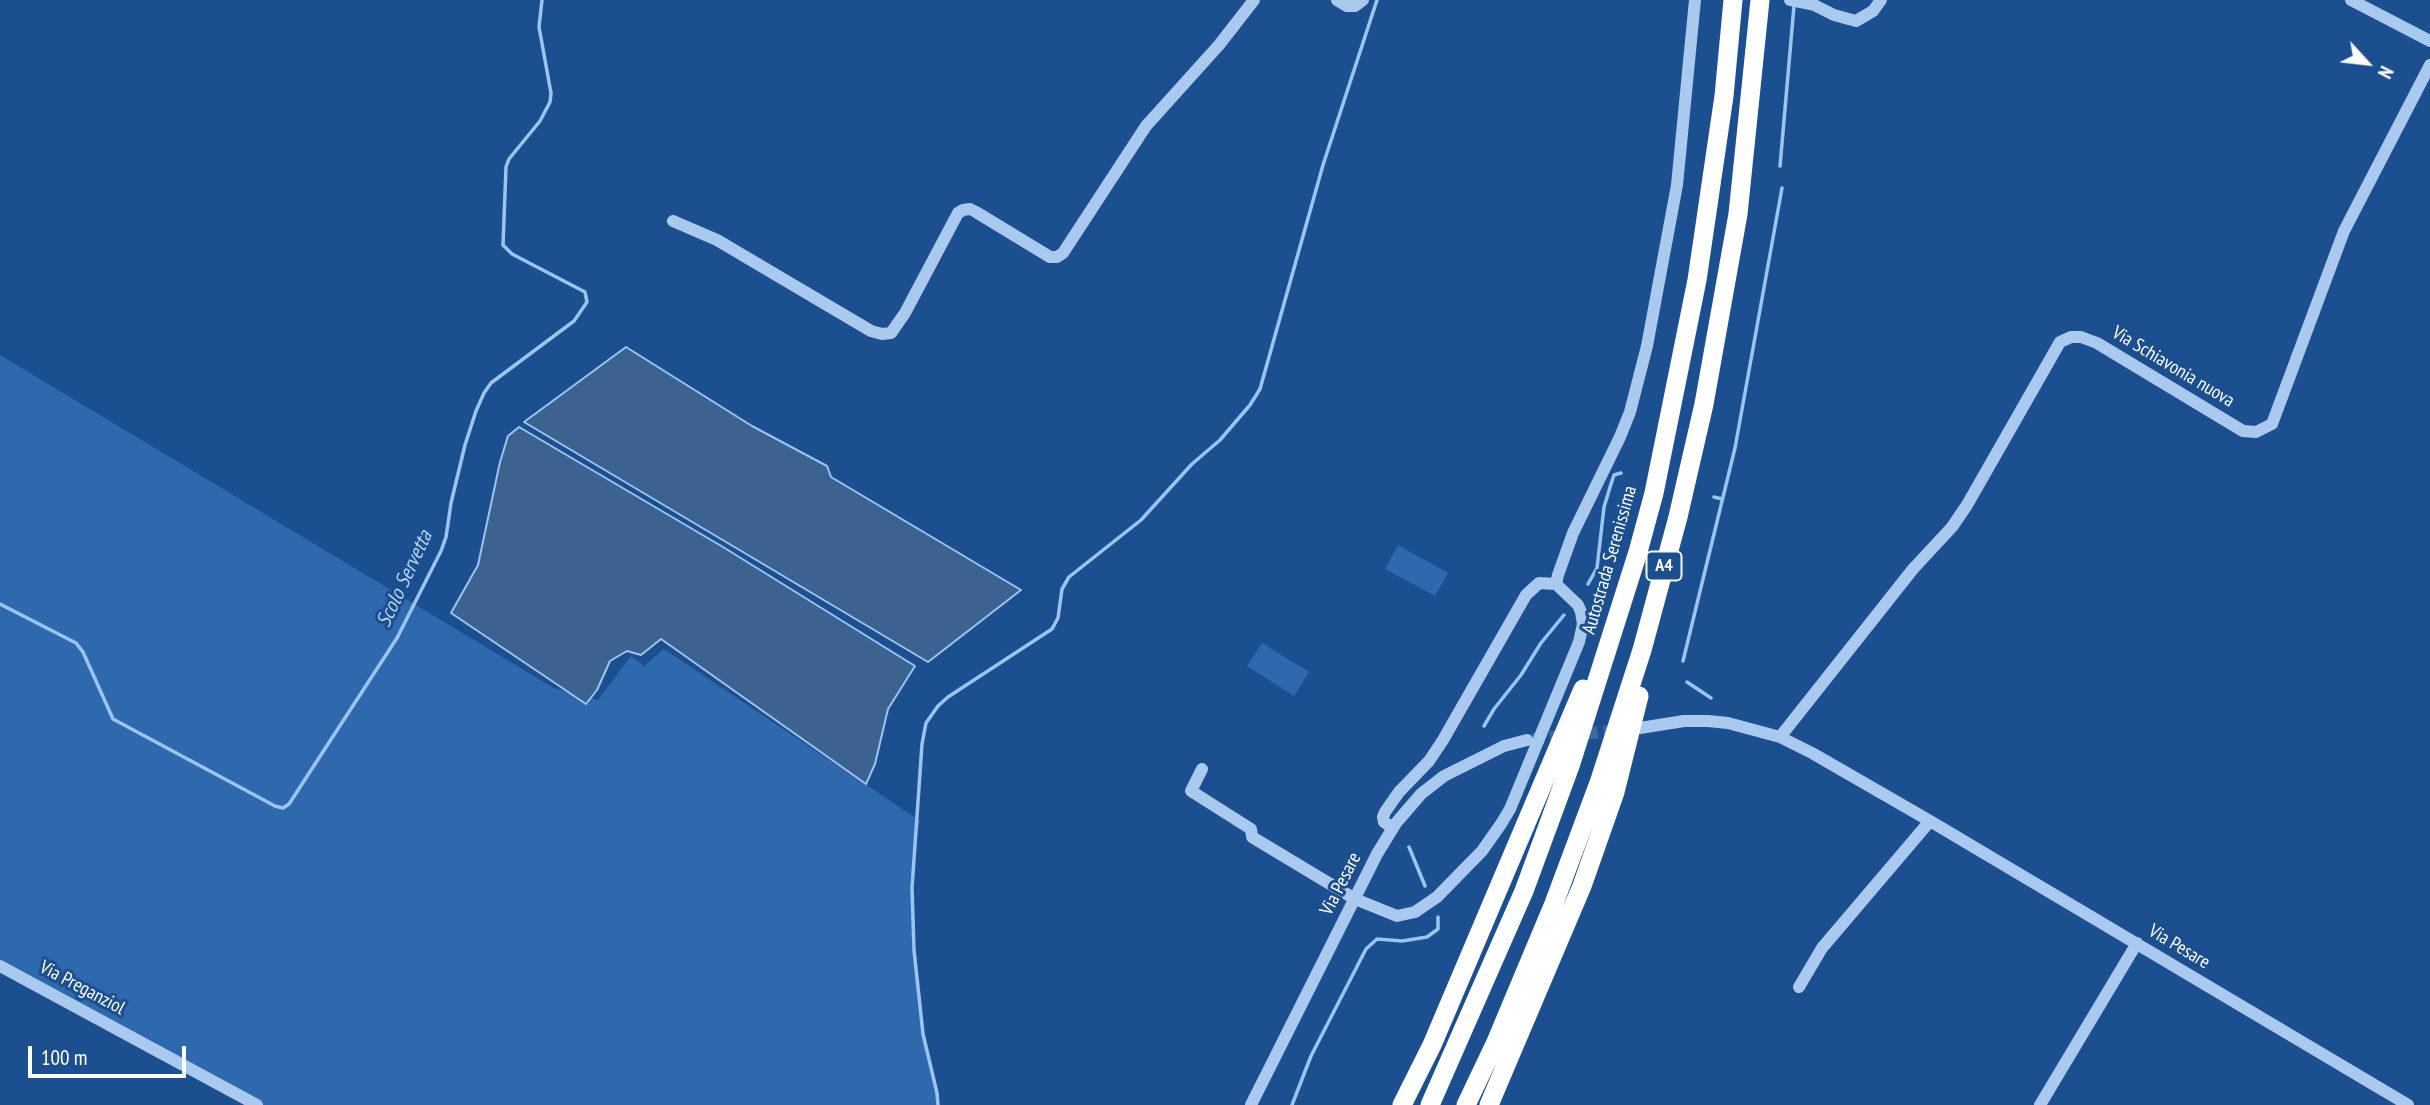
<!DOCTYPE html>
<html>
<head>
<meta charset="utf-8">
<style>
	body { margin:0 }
	#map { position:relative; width:2430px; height:1105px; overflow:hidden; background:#1b4f8f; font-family:"PT Sans Narrow",sans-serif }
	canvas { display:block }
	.north { position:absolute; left:2332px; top:28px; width:70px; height:70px; -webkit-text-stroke:5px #1b4f8f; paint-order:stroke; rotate:117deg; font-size:19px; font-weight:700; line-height:28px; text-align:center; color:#fff }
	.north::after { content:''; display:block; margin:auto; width:24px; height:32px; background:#fff; clip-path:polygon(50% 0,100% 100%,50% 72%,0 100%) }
	.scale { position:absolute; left:28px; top:1046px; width:158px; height:32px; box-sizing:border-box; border:4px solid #fff; border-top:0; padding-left:9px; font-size:21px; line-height:24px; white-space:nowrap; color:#fff; -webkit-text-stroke:5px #1b4f8f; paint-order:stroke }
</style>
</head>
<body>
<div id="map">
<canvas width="2430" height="1105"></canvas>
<div class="north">N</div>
<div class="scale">100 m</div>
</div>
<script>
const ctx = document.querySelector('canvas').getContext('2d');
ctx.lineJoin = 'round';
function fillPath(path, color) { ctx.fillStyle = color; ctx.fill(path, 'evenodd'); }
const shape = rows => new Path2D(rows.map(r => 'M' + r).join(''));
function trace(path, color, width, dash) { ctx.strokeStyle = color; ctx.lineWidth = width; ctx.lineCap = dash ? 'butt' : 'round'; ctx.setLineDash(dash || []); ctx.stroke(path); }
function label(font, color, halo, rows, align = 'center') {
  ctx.font = font + ' "PT Sans Narrow",sans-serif'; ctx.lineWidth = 6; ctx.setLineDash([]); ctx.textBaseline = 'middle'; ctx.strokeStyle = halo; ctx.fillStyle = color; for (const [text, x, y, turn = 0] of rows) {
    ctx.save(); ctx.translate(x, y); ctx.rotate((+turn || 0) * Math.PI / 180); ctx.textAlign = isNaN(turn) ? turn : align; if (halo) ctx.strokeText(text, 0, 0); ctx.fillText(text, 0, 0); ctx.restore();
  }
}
fillPath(shape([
	[0,355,554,688,598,700,631,656,644,666,664,649,920,821,915,844,912,888,914,950,923,1034,937,1093,938,1105,255,1105,0,962],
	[1398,545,1448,573,1435,596,1385,569],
	[1262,643,1309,672,1294,696,1247,666]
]), '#2e69ad');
const water = shape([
	[626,347,752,426,827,466,831,477,1021,590,928,662,524,422,626,347],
	[519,427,723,547,915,666,888,709,875,764,866,784,661,639,641,655,627,651,610,661,597,690,586,704,451,613,478,565,500,462,508,436,519,427]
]);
fillPath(water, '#3c6290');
trace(water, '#9cc4f0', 2);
trace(shape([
	[1780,166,1794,6],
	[1714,497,1722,499],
	[1588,584,1597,568,1604,507,1611,484,1614,475,1621,473],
	[0,604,76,643,83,652,113,719,275,806,283,808,289,804,397,638,441,551,446,537,451,503,465,445,476,411,484,393,491,383,574,321,587,302,585,292,512,254,503,245,506,167,509,159,540,121,550,102,551,93,539,27,542,0],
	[1683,661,1735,448,1782,188],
	[1687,682,1711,698],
	[1484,726,1494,709,1521,675,1541,643,1564,615],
	[1409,847,1425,886],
	[938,1105,937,1093,923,1034,914,950,912,888,922,744,926,723,938,706,948,697,1052,629,1058,618,1062,589,1069,577,1141,520,1192,464,1220,440,1250,405,1260,389,1323,165,1377,0],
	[1292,1105,1311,1056,1366,949,1377,939,1402,941,1427,937,1438,929,1438,917]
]), '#9cc4f0', 3.5);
trace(shape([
	[1532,739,1622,730]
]), '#3d69a0', 12, [12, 6]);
trace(shape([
	[1337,0,1347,6,1355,6,1363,0],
	[1790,0,1814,5,1834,15,1856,21,1873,11,1881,0],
	[2351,0,2430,41],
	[673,221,717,240,871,331,882,334,891,333,905,313,958,213,963,210,970,209,976,212,1050,257,1057,257,1063,253,1146,126,1219,45,1254,0],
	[1640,728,1684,721,1708,721,1728,723,1780,737,1812,753,1930,821,2408,1105],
	[1780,737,1913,569,1952,527,1967,505,2060,342,2071,337,2081,337,2097,343,2243,431,2256,432,2272,424,2344,231,2430,65],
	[1202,769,1191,791,1251,829,1252,837,1355,899,1397,916,1415,912,1437,897,1482,851,1501,824,1510,809,1579,642,1583,624,1581,612,1578,605,1556,584,1558,575,1573,533,1620,437,1630,412,1647,346,1677,185,1695,0],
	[1393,828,1384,822,1383,817,1385,812,1399,792,1429,761,1443,740,1526,595,1539,583,1556,584],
	[0,966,257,1105],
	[1799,987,1822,948,1930,821],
	[1251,1105,1377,854,1396,823,1421,794,1444,776,1504,746,1527,740],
	[2040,1105,2137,943]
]), '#a9c9ee', 12);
trace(shape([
	[1402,1105,1432,1045,1583,689],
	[1430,1105,1524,891,1570,766,1638,552,1654,493,1697,280,1724,96,1733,0],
	[1466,1105,1496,1042,1553,906,1600,780,1642,650,1678,517,1704,404,1738,214,1760,0],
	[1489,1105,1582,886,1615,792,1639,696]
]), '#fff', 19);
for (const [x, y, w] of [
	[1664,566,35]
]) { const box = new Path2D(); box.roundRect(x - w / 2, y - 14.5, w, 29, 5); ctx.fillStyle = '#1b4f8f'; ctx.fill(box); trace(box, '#fff', 2); }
label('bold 18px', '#fff', null, [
	["A4",1664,566]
]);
label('19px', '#fff', '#1b4f8f', [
	["Via Schiavonia nuova",2173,367,31],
	["Autostrada Serenissima",1610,560,-74],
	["Via Pesare",1341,884,-63],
	["Via Pesare",2179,947,31],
	["Via Preganziol",82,988,28]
]);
label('italic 21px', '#b5d3f5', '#1b4f8f', [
	["Scolo Servetta",405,579,-65]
]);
</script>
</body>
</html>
